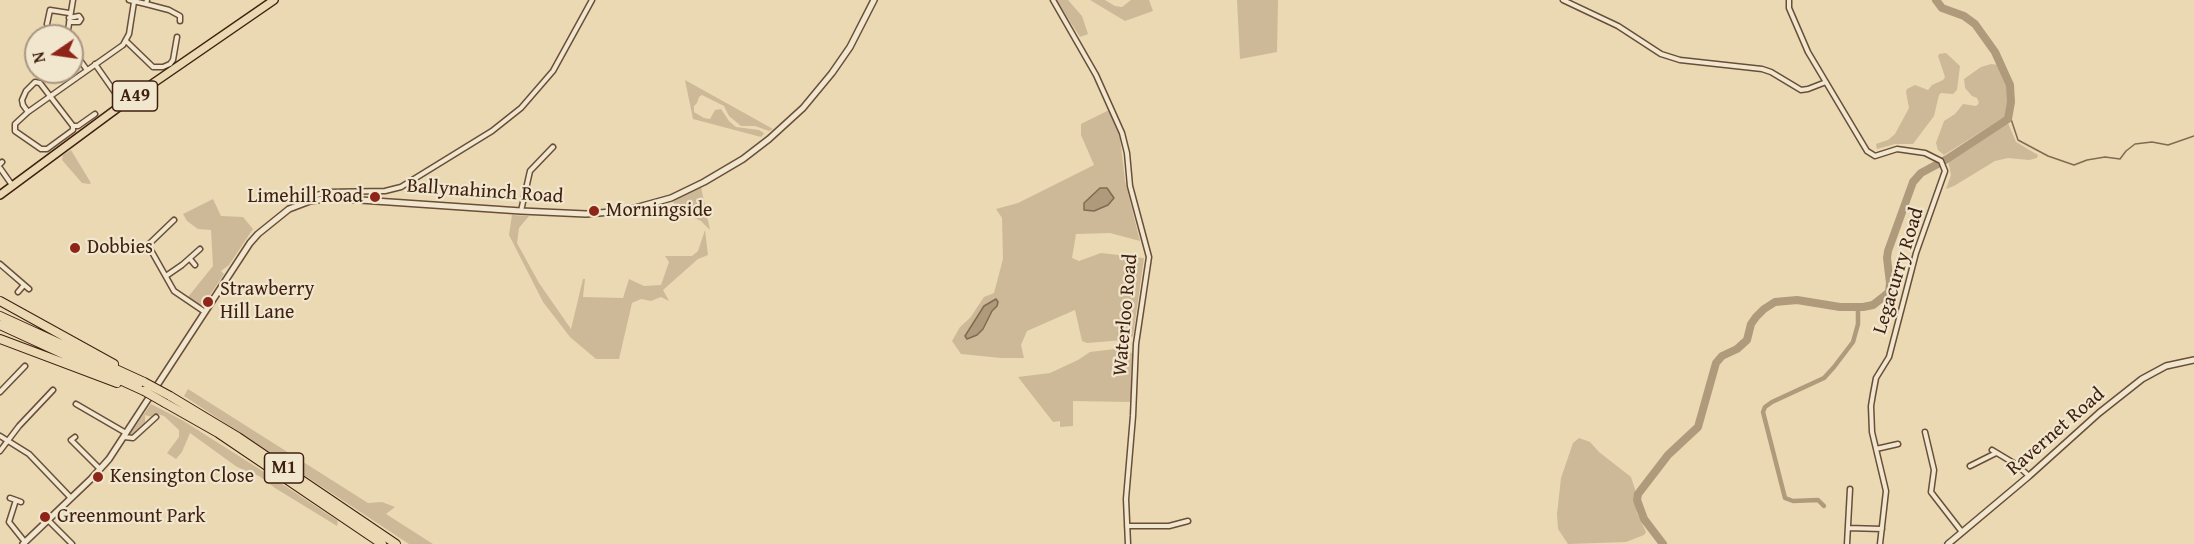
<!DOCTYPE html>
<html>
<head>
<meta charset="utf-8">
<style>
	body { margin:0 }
	#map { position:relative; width:2194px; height:544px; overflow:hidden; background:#ead9b3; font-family:"Gentium Book Plus",serif }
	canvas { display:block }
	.north { position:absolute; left:24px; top:24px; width:60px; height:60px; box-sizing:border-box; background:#f1e6ce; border:2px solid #aa9682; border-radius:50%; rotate:257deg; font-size:16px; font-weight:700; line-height:24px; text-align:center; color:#3f1f10 }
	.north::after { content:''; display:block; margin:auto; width:21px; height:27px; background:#8f2418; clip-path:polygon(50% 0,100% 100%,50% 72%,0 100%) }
</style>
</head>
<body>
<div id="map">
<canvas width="2194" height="544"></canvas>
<div class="north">N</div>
</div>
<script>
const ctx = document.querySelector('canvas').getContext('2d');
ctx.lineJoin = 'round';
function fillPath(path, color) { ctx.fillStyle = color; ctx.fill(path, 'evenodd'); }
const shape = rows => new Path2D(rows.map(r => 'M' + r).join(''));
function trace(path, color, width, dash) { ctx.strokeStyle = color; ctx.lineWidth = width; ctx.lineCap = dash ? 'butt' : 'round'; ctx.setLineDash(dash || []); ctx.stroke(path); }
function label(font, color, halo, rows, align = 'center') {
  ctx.font = font + ' "Gentium Book Plus",serif'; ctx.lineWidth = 4.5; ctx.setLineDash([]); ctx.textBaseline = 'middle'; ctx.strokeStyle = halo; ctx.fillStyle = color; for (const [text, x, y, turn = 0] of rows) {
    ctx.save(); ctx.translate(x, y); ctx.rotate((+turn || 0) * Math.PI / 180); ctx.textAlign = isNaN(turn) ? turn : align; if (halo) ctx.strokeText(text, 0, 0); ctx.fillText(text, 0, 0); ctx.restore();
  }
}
fillPath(shape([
	[1056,0,1068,0,1082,16,1088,34,1080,37],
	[1090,0,1105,0,1115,6,1122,7,1131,0,1149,0,1153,11,1125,21],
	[1237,0,1278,0,1277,52,1240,59],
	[1946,53,1960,66,1957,90,1953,94,1941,93,1939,95,1934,116,1913,144,1895,144,1877,149,1876,144,1888,140,1895,134,1909,108,1906,92,1907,89,1915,85,1928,90,1932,85,1943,80,1945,77,1938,56,1939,54],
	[1991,64,1999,65,2005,78,2008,90,2006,116,1944,155,1938,150,1936,143,1944,121,1955,114,1963,104,1976,106,1979,103,1977,98,1972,96,1965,88,1964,79,1981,67],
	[685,80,773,129,769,131,755,126,741,126,729,116,724,106,702,95,699,97,697,103,694,106,694,112,704,118,710,119,715,110,721,109,729,121,736,127,759,130,764,133,763,135,761,137,693,119],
	[1109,110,1120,138,1125,181,1140,241,1110,233,1076,234,1072,258,1079,261,1101,253,1144,258,1133,336,1124,340,1087,343,1082,341,1075,310,1027,331,1021,345,1024,358,1001,358,961,354,952,341,960,327,970,318,984,297,994,293,1003,259,1002,218,996,209,1018,203,1094,165,1081,135,1081,124],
	[2006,122,2008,123,2016,142,2038,155,2037,158,2029,160,2008,158,1995,161,1954,186,1946,189,1951,175,1948,161],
	[71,150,91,183,89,184,82,183,62,160,63,155],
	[701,187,710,230,701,221,675,209,673,200],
	[213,199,221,216,243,217,253,229,229,265,221,271,224,274,204,304,200,305,188,297,213,266,211,230,198,229,187,221,183,214],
	[512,215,529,216,519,228,517,243,539,283,571,329,583,279,585,279,583,297,623,298,629,279,644,286,661,285,669,262,665,256,692,256,698,251,705,230,708,255,698,259,663,290,669,301,661,297,651,301,641,299,632,303,619,359,596,359,570,337,543,302,509,235],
	[1115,349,1132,353,1131,402,1073,401,1073,426,1060,427,1060,421,1053,422,1018,377,1050,373,1078,360,1090,352],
	[188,389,368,503,382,502,395,507,386,514,433,544,409,544,184,396],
	[151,404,182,420,264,472,338,521,337,526,275,488,259,476,237,467,190,433,182,452,176,459,167,453,179,437,179,430,164,416,158,414,152,417,145,415,145,424,130,437,129,435],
	[1579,438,1590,442,1599,452,1631,477,1635,489,1637,513,1646,532,1644,535,1626,542,1568,544,1558,529,1557,514,1561,478,1573,443]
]), '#cdb997');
const water = shape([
	[1100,188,1107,188,1114,198,1108,205,1094,211,1084,210,1084,203,1100,188],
	[996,299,998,302,997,306,992,311,983,329,977,335,967,339,965,336,984,306,996,299]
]);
fillPath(water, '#b09a7c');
trace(water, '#836951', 1.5);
trace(shape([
	[2008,119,2011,119,2018,140,2048,156,2074,165,2087,160,2105,157,2120,159,2126,151,2135,144,2152,142,2168,145,2194,136]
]), '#836951', 1.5);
trace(shape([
	[1824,506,1818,500,1793,501,1785,498,1763,412,1765,407,1772,402,1824,378,1834,367,1853,342,1858,324,1858,307]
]), '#b09a7c', 4.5);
trace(shape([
	[1663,544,1644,519,1637,500,1638,494,1668,455,1698,427,1716,363,1722,356,1737,349,1747,340,1751,324,1756,317,1764,309,1775,302,1797,300,1840,307,1863,307,1873,305,1882,298,1889,292,1890,283,1887,258,1888,251,1913,182,1921,173,1947,159,2008,119,2011,102,2010,85,1995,52,1975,24,1964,16,1942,8,1936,0]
]), '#b09a7c', 8);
const minor = shape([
	[129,0,146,4,147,0],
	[1053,0,1096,75,1122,133,1127,153,1130,186,1149,257,1136,344,1133,416,1126,499,1128,544],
	[1563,0,1618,26,1661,54,1680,60,1762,69,1771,72,1801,90,1808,89,1826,82],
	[1789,0,1789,8,1808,52,1867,151,1875,156,1897,149,1925,153,1941,161,1945,171,1916,253,1889,357,1876,378,1873,394,1871,406,1872,432,1886,491,1880,544],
	[146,4,169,10,180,16,180,21],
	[69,18,79,16,81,19,79,22,69,22],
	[47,24,50,10,69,13],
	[51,35,52,36],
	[67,36,73,0],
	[126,41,153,67,163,67,170,64,173,60,177,37],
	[72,53,77,56,87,70],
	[95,64,123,104],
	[28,112,23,105,22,100,26,91,35,82,40,83,73,126,78,126,95,114],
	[73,126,73,130,47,149,41,149,15,131,15,124,28,112,123,45,129,34,134,2],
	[0,164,2,162],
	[0,168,12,185],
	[310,201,313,196,328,192,385,191,401,187,492,131,521,108,553,71,592,0],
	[521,211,530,171,553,147],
	[174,220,148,245,174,291,205,312],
	[190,259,195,265],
	[0,264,29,289],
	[166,276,182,265,200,249],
	[18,292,24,285],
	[0,392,25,366],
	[76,404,126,433],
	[1925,432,1934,470,1931,492,1962,532],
	[0,436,29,454,71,498],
	[75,437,71,440,100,469],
	[124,437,133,438,156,417],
	[1876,449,1898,444],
	[1992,450,2017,465,2029,476],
	[0,451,19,426,53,390],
	[1970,466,1996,453],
	[10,498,21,502],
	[16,500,9,522,25,542],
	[48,520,72,544],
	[1127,526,1169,526,1188,521],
	[1848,528,1882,529],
	[1847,544,1850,489]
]);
const tertiary = shape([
	[23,544,91,479,109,459,250,243,258,234,289,209,310,201,331,198,521,211,586,214,624,211,671,198,704,182,743,159,769,139,803,108,832,73,850,47,874,0],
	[1948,544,2029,476,2099,413,2142,379,2166,366,2194,360]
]);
const primary = shape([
	[0,195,123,104,274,0]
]);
const motorway = shape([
	[0,301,114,364],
	[0,316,144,382],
	[0,325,144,391],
	[0,339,117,383],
	[170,396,238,437,396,544],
	[165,403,218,433,382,544]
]);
trace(minor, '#6a4e39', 7);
trace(tertiary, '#6a4e39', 8);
trace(primary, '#3f1f10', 10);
trace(motorway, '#3f1f10', 10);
trace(minor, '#f1e6ce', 4);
trace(tertiary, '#f1e6ce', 5);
trace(primary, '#ead9b3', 7);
trace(motorway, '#ead9b3', 8);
const motorwayBridge = shape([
	[144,382,170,396],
	[144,391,165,403]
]);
trace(motorwayBridge, '#3f1f10', 10, []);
trace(motorwayBridge, '#ead9b3', 8);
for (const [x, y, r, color] of [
	[375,197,6,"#8f2418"],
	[594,211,6,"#8f2418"],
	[75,248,6,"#8f2418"],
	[208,302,6,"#8f2418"],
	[98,477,6,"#8f2418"],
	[45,517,6,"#8f2418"]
]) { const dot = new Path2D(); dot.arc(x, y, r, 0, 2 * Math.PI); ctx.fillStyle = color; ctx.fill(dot); trace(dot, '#f1e6ce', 2); }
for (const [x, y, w] of [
	[135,96,45],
	[284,468,39]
]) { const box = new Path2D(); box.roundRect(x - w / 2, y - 15, w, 30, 4.5); ctx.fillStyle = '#f1e6ce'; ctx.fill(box); trace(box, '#3f1f10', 1.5); }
label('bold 18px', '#3f1f10', null, [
	["A49",135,96],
	["M1",284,468]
]);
label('20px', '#3f1f10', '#f1e6ce', [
	["Ballynahinch Road",485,192,4],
	["Legacurry Road",1899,271,-73],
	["Waterloo Road",1126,315,-85],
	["Ravernet Road",2056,432,-41]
]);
label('20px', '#3f1f10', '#f1e6ce', [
	["Limehill Road",363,197,"right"],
	["Morningside",606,211],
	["Dobbies",87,248],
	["Strawberry",220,290],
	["Hill Lane",220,313],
	["Kensington Close",110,477],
	["Greenmount Park",57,517]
], 'left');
</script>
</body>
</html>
